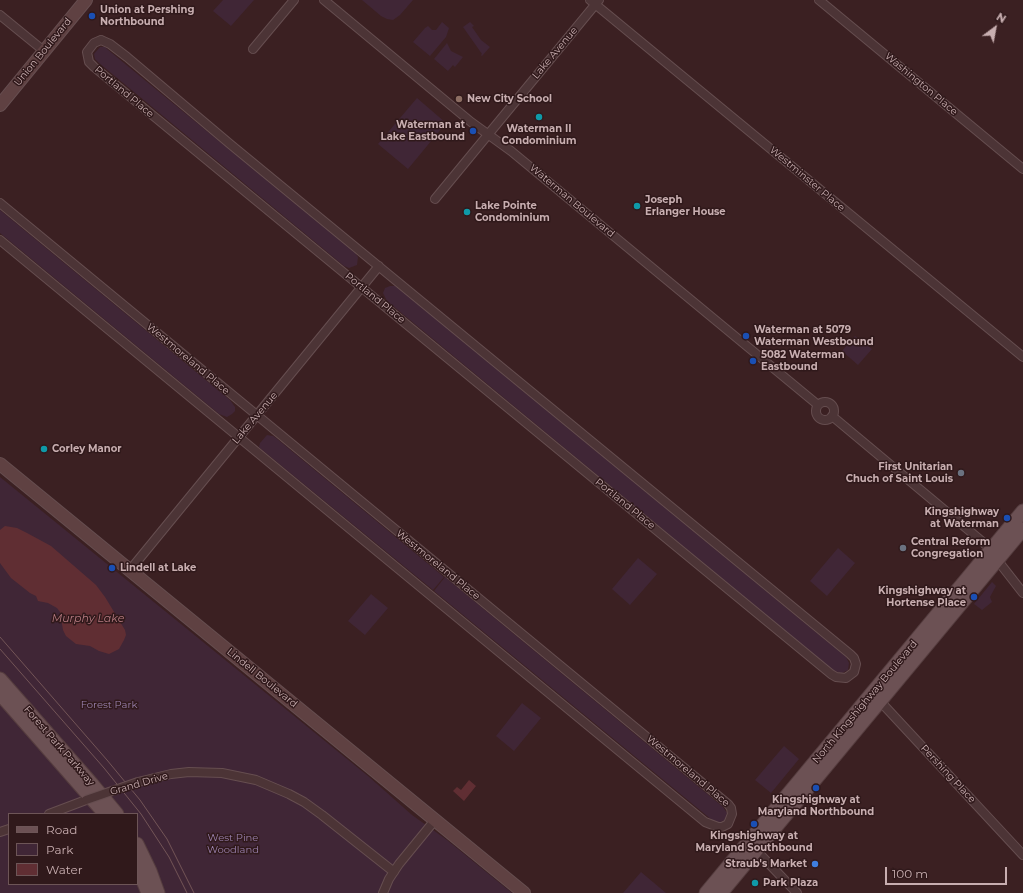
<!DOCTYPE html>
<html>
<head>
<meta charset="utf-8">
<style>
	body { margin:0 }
	#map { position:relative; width:1023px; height:893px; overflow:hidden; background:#3b2022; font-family:Montserrat,sans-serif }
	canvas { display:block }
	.legend { position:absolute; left:8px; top:813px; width:130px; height:72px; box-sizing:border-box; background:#30191b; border:1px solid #6d5557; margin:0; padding:5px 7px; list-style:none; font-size:12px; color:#c8aeb0 }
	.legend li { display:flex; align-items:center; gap:8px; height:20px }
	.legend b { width:20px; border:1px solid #6d5557 }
	.north { position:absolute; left:975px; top:8px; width:40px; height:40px; -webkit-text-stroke:3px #30191b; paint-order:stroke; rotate:32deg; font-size:11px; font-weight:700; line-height:16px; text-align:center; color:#c8aeb0 }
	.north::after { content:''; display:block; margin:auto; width:14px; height:18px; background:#c8aeb0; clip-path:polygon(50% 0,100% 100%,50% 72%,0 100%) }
	.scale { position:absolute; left:885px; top:867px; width:122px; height:18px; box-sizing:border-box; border:2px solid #c8aeb0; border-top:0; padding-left:5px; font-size:12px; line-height:14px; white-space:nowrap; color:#c8aeb0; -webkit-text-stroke:3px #30191b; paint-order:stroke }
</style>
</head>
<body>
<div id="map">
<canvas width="1023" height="893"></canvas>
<ul class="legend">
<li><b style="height:5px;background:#6c5154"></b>Road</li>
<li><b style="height:11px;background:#402636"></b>Park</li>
<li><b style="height:11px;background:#602e33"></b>Water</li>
</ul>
<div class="north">N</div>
<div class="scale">100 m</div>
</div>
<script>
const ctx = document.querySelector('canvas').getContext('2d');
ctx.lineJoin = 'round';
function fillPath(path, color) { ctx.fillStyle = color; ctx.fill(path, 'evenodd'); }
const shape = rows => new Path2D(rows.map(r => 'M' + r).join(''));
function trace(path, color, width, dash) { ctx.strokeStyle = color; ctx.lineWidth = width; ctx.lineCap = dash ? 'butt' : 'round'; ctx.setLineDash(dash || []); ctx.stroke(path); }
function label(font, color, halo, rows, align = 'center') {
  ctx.font = font + ' Montserrat,sans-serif'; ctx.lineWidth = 3; ctx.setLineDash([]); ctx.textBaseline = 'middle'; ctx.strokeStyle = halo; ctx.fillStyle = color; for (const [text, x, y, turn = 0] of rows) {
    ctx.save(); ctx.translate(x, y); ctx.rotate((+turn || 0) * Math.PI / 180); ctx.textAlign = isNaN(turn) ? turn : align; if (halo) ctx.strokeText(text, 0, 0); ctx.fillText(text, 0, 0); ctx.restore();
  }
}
fillPath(shape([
	[223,0,254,0,231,26,213,11],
	[362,0,413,0,400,15,393,20,387,19,381,16],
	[442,22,449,28,446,37,430,56,413,42,425,28,428,26,432,30,436,30],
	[470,22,474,26,472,27,481,40,490,47,482,56,481,55,482,54,463,27],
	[447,43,451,51,463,57,455,67,453,65,448,71,434,59],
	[100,47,105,47,107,49,355,253,358,257,357,265,349,268,344,266,99,63,95,59,94,54],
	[417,98,446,123,408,169,378,144],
	[0,210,230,400,235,407,235,411,232,414,227,417,219,414,0,233],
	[390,286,395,286,399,289,846,657,849,663,848,670,842,673,834,671,387,301,383,293,385,288],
	[855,336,872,349,858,365,842,351],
	[267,435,273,436,276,438,444,577,433,590,261,449,259,447,260,443],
	[0,477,368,776,412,815,447,840,512,893,0,893],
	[9,814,137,814,137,884,9,884],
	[838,548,855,563,827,596,810,581],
	[638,558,657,574,630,605,612,589],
	[445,577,723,807,727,813,725,820,718,823,712,820,434,591],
	[992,582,996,586,990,597,992,602,982,610,974,604],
	[371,594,388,608,365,635,348,621],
	[522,703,541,718,514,751,496,736],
	[784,746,799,759,771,793,755,780],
	[641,872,666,893,623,893]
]), '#402636');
fillPath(shape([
	[5,526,17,528,27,533,51,546,96,585,105,597,125,630,126,635,124,640,119,649,109,654,99,651,90,646,76,644,66,636,63,630,60,612,57,608,48,603,38,601,36,596,30,593,11,578,0,563,0,530],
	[469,780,476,786,464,801,453,791,457,787,461,790]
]), '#602e33');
const minor = shape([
	[324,0,471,122,511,151,818,405],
	[590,0,1023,357],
	[819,0,1023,169],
	[0,15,44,51],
	[101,40,110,44,127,57,230,144,850,654,854,658,856,664,854,672,846,678,836,677,831,674,94,67,89,62,87,52,94,43,101,40],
	[253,49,294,0],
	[435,199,599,0],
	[0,203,728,804,731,808,732,814,728,824,722,827,718,827,705,822,0,240],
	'816 411a9 9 0 1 1 18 0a9 9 0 1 1-18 0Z',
	[832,416,984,543,1023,593],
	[130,570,379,266],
	[878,699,1023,855],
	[138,782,171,774,189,772,222,773,256,780,289,794,304,802,322,815,394,872],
	[49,814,86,800],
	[0,832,9,829],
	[753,847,797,893],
	[383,893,389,879,399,864,435,820]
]);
const secondary = shape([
	[0,105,86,0],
	[0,464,524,893]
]);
const primary = shape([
	[0,679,92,784,117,814],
	[0,694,105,814],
	[137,844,150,871,158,893],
	[137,866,148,893],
	[706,893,1023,511],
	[721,893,1023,529]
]);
trace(minor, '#664e50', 10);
trace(secondary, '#664e50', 14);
trace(primary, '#553d3f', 15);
trace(minor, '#4c3436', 8);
trace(secondary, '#5f4142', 12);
trace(primary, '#6c5154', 13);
trace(shape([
	[0,637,107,760,140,800,167,839,194,893],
	[0,649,104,768,141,814,169,857,187,893]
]), '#735557', 1);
const minorBridge = shape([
	[86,800,138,782]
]);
trace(minorBridge, '#664e50', 10, []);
trace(minorBridge, '#4c3436', 8);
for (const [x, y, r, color] of [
	[92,16,4,"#1a4fb4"],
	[459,99,4,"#8d6e63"],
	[539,117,4,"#0f9aa8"],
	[473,131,4,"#1a4fb4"],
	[637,206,4,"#0f9aa8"],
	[467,212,4,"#0f9aa8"],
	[746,336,4,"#1a4fb4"],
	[753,361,4,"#1a4fb4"],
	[44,449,4,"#0f9aa8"],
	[961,473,4,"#6b7280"],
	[1007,518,4,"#1a4fb4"],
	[903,548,4,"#6b7280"],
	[112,568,4,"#1a4fb4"],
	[974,597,4,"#1a4fb4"],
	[816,788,4,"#1a4fb4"],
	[754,824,4,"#1a4fb4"],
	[815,864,4,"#3f7fe0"],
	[755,883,4,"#0f9aa8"]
]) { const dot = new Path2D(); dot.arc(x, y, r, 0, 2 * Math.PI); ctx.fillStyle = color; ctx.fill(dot); trace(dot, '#30191b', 1.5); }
label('bold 10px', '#c8aeb0', '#30191b', [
	["Union at Pershing",100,10],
	["Northbound",100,22],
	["New City School",467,99],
	["Waterman at",465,125,"right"],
	["Lake Eastbound",465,137,"right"],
	["Waterman II",539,129,"center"],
	["Condominium",539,141,"center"],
	["Joseph",645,200],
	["Erlanger House",645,212],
	["Lake Pointe",475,206],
	["Condominium",475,218],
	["Waterman at 5079",754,330],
	["Waterman Westbound",754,342],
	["5082 Waterman",761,355],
	["Eastbound",761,367],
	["Corley Manor",52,449],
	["First Unitarian",953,467,"right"],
	["Chuch of Saint Louis",953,479,"right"],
	["Kingshighway",999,512,"right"],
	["at Waterman",999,524,"right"],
	["Central Reform",911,542],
	["Congregation",911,554],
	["Lindell at Lake",120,568],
	["Kingshighway at",966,591,"right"],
	["Hortense Place",966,603,"right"],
	["Kingshighway at",816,800,"center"],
	["Maryland Northbound",816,812,"center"],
	["Kingshighway at",754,836,"center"],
	["Maryland Southbound",754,848,"center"],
	["Straub's Market",807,864,"right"],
	["Park Plaza",763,883]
], 'left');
label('10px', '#c8aeb0', '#30191b', [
	["Union Boulevard",43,52,-51],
	["Lake Avenue",555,53,-50],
	["Washington Place",921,84,40],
	["Portland Place",124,92,40],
	["Westminster Place",807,179,40],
	["Waterman Boulevard",572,201,40],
	["Portland Place",375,298,39],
	["Westmoreland Place",188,359,40],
	["Lake Avenue",255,418,-50],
	["Portland Place",625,504,39],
	["Westmoreland Place",438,565,39],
	["Lindell Boulevard",262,678,39],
	["North Kingshighway Boulevard",865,702,-50],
	["Forest Park Parkway",59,746,49],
	["Westmoreland Place",688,771,40],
	["Pershing Place",948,774,47],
	["Grand Drive",139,784,-16]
]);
label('10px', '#9b82af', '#30191b', [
	["Forest Park",109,705],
	["West Pine",233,838],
	["Woodland",233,850]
]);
label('italic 11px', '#b77b81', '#30191b', [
	["Murphy Lake",88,619]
]);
</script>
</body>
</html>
